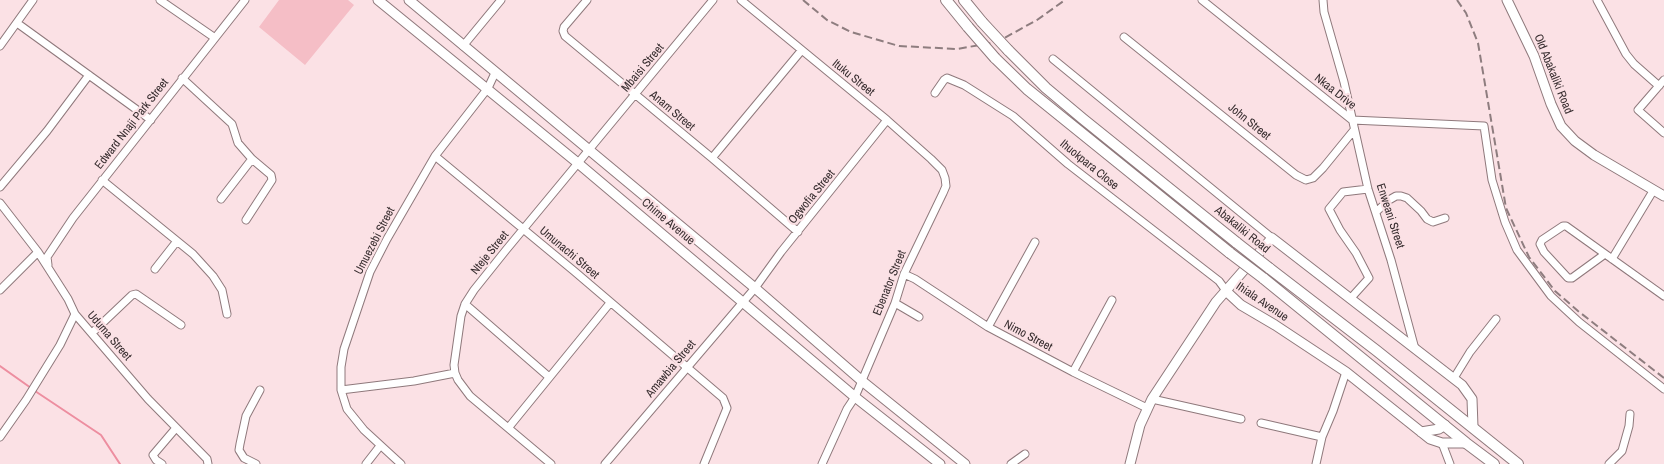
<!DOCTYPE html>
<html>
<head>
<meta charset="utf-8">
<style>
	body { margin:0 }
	canvas { display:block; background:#fbe1e5 }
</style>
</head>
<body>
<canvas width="1664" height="464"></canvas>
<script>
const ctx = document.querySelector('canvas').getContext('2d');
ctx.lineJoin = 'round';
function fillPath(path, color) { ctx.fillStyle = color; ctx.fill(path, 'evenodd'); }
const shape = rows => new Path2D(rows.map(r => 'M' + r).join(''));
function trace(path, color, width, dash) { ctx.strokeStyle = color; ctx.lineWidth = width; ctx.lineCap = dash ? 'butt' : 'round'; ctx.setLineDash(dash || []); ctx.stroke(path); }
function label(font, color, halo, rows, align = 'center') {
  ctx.font = font + ' "Archivo Narrow",sans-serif'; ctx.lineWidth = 4.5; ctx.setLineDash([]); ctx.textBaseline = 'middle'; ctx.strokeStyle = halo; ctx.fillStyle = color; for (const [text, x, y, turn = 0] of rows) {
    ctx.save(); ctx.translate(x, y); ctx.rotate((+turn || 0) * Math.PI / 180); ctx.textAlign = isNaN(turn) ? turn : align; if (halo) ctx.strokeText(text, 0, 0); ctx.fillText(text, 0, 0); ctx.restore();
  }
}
fillPath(shape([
	[279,0,348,0,354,5,305,65,259,27]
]), '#f5bec6');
trace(shape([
	[0,366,31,388],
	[35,391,101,435,120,464]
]), '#ed8ea0', 2);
const minor = shape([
	[160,0,215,38],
	[587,0,564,27,563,31,565,36,712,158,798,232],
	[741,0,887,120,931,159,942,170,945,178,946,186,943,193,904,274,895,303,855,397,847,409,822,464],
	[1202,0,1352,120,1484,126,1492,180,1505,222,1517,250,1551,296,1579,322,1664,389],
	[1323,0,1324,12,1344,82,1368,189,1391,260,1415,349],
	[1597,0,1626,54,1634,64,1659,86],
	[17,23,151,120],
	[1124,37,1296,175,1306,180,1313,178,1323,168,1354,130],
	[0,46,33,0],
	[463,46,501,0],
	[1053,59,1272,238],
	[182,78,232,124,238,143,252,159,271,175,272,180,246,220],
	[1664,80,1638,110,1664,133],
	[935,93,944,80,947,78,964,85,1013,116,1068,164,1219,281,1227,292],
	[435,156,574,271,723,398,727,408,704,464],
	[712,158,801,51],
	[102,180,193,254,213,276,222,290,227,314],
	[0,187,47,131,89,75],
	[221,199,252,159],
	[0,203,38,252,68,299,75,314,148,399,207,459,208,464],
	[1376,212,1389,200,1396,196,1401,196,1407,198,1421,211,1427,219,1433,222,1445,218],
	[1605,254,1572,278,1568,278,1544,252,1540,244,1542,240,1563,226,1566,226,1664,296],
	[1612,259,1653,191],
	[48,265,47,257,73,218,245,0],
	[155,269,177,241],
	[904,274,915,279,988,327,1073,372,1147,408],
	[0,290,38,252],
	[1350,299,1369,278,1356,253,1340,230,1329,209,1343,192,1368,189],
	[895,303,919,317],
	[465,304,549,377],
	[988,327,1035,242],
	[92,333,132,295,136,294,181,325],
	[1073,372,1112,300],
	[1454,378,1470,352,1496,319],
	[341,390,414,381,455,373],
	[1152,399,1241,419],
	[1261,423,1322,437],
	[509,427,610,303],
	[0,437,26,400,60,345,75,314],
	[1442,443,1450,464],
	[162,464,156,460,153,455,176,428],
	[256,464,244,458,239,450,240,444,246,416,260,390],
	[366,464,380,446],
	[401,464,364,430,347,409,341,390,341,367,344,349,370,272,387,239,435,156,488,88,495,73],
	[551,464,470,396,458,380,455,373,454,365,461,316,465,304,474,290,506,250,713,0],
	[605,464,755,288,781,252,887,120],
	[1011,464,1025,454],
	[1316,464,1322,437,1333,411,1346,372],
	[1609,464,1622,451,1629,426,1630,414]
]);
const major = shape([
	[378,0,579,164,855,397,940,464],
	[409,0,755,288,862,381,965,464],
	[1507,0,1534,56,1551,104,1561,126,1575,141,1594,155,1664,196],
	[1227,292,1241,305,1275,325,1346,372,1430,439,1442,443,1466,443],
	[1421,432,1439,429,1445,425],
	[1130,464,1140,425,1152,399,1216,302,1272,238,1462,385,1472,399,1473,427]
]);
const highway = shape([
	[946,0,968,27],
	[964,0,982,22],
	[1008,50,1046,88,1083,119,1237,243],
	[995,58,1027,89,1230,253],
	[1269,268,1377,351,1518,464],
	[1263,278,1466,443,1494,464]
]);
trace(minor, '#8f797c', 9);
trace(major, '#8f797c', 11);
trace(highway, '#8f797c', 12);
trace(minor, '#fff', 7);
trace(major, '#fff', 9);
trace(highway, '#fff', 10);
trace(shape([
	[803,0,827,20,851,32,899,46,957,49,997,42,1037,20,1065,0],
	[1457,0,1466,13,1478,43,1506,208,1529,257,1555,291,1578,311,1664,378]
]), '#8e7d7f', 2, [8, 4]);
const highwayBridge = shape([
	[982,22,1008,50],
	[968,27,995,58],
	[1237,243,1269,268],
	[1230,253,1263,278]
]);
trace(highwayBridge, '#8f797c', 12, []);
trace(highwayBridge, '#fff', 10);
label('12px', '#372d2f', '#fbe1e5', [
	["Mbaisi Street",643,68,-50],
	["Old Abakaliki Road",1553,74,68],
	["Ituku Street",853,78,39],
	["Nkaa Drive",1335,92,38],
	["Anam Street",672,111,40],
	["John Street",1249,122,39],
	["Edward Nnaji Park Street",132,124,-52],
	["Ihuokpara Close",1089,165,39],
	["Ogwofia Street",812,197,-51],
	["Enweani Street",1390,216,72],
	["Chime Avenue",668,222,40],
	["Abakaliki Road",1242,230,39],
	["Umuezebi Street",375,241,-63],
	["Nteje Street",490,253,-51],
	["Umunachi Street",569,253,40],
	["Ebenator Street",890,283,-68],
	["Ihiala Avenue",1262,302,34],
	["Uduma Street",109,336,49],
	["Nimo Street",1028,336,28],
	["Amawbia Street",671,369,-50]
]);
</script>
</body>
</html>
